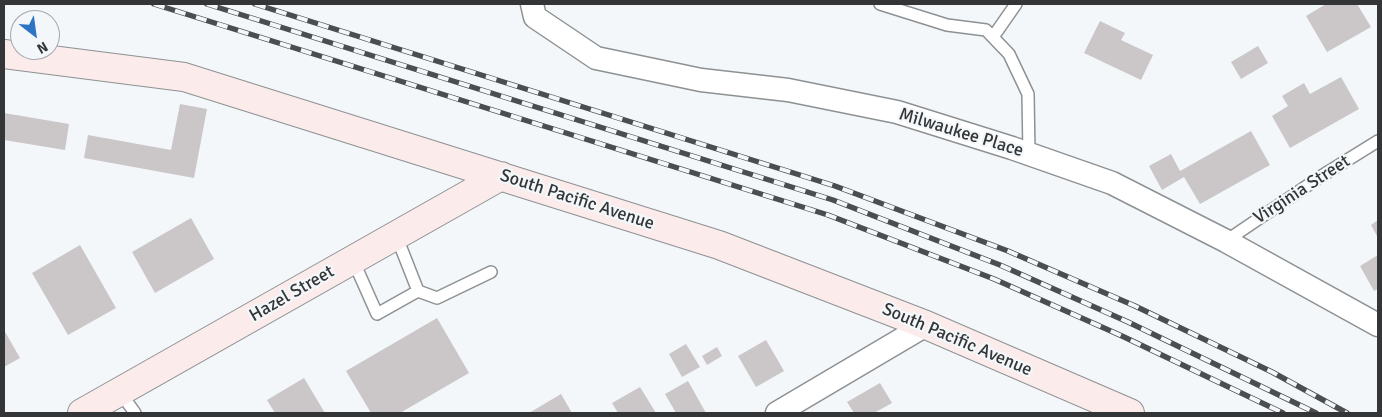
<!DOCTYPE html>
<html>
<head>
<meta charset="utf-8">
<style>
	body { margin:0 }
	#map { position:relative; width:1382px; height:417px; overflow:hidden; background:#f3f7fa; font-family:Signika,sans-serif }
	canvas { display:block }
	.frame { position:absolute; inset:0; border:5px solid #333536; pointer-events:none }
	.north { position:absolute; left:10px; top:10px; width:50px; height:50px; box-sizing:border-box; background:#f3f7fa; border:1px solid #a6a9ac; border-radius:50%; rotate:150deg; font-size:14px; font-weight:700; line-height:20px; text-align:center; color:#333536 }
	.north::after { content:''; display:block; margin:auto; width:18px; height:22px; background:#2d74c5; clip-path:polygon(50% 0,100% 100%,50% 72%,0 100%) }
</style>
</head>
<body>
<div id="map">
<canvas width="1382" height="417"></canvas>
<div class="frame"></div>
<div class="north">N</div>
</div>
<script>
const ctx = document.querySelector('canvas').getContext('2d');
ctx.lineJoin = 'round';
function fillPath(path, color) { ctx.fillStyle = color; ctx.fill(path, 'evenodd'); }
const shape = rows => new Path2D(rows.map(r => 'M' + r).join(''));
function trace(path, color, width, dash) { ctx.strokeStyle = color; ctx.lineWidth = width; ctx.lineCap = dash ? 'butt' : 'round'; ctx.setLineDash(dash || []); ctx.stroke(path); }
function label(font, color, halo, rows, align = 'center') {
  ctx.font = font + ' Signika,sans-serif'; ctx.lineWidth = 4.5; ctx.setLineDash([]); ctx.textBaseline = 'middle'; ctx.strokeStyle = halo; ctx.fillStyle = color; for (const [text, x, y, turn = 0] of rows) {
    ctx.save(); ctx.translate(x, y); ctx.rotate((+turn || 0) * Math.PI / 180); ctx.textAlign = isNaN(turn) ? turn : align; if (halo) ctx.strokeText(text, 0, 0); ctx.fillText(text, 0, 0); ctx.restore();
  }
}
fillPath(shape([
	[1326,4,1357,4,1371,27,1327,52,1306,16],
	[1100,21,1125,33,1121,40,1153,55,1141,80,1084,53],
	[1258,46,1268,63,1241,79,1231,62],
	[1341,77,1359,109,1290,148,1272,116,1288,106,1282,96,1304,83,1310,94],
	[180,104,207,109,194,178,84,158,88,135,171,150],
	[4,113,69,124,65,150,4,140],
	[1251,131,1270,165,1200,204,1184,177,1162,190,1149,166,1171,154,1180,171],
	[191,218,214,259,155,293,132,252],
	[1378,220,1378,238,1371,225],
	[80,245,116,308,68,335,32,273],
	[1378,255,1378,289,1374,291,1360,266],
	[437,318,469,373,400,413,371,413,346,371],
	[4,330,20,358,4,367],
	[766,340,784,371,756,387,738,356],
	[686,344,700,367,682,377,669,354],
	[717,347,722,356,707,365,702,356],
	[304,378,325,413,275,413,267,400],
	[688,381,706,413,676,413,665,394],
	[880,383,892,403,874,413,854,413,847,402],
	[640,387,656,413,618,413,612,403],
	[561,394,572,413,529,413]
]), '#cbc6c8');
const lane = shape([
	[880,4,947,25,986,30,1009,54,1028,94,1029,154],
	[993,37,1016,4],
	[1226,241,1320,177,1378,141],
	[353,260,377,314,418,291,396,235],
	[418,291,437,298,491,272],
	[120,392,135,413]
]);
const street = shape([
	[532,4,535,17,596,58,701,80,788,90,897,112,1012,148,1112,183,1226,241,1378,325],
	[777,413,926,325]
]);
const secondary = shape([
	[4,54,184,77,719,245,926,325,1130,413],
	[82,413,501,176]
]);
trace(lane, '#8e9193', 14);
trace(street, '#8e9193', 25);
trace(secondary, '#8e9193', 30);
trace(lane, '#fff', 11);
trace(street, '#fff', 22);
trace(secondary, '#fbebea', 28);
const rail = shape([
	[154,4,828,215,994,279,1122,336,1283,413],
	[207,4,833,200,1000,265,1128,322,1316,413],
	[255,4,835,186,1008,251,1135,306,1272,372,1347,413]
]);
trace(rail, '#4b4d4f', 5.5);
trace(rail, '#f3f7fa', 4, [11]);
label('18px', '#333536', '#f3f7fa', [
	["Milwaukee Place",961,133,17],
	["Virginia Street",1302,190,-33],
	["South Pacific Avenue",577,200,18],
	["Hazel Street",292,294,-30],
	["South Pacific Avenue",957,340,23]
]);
</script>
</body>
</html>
